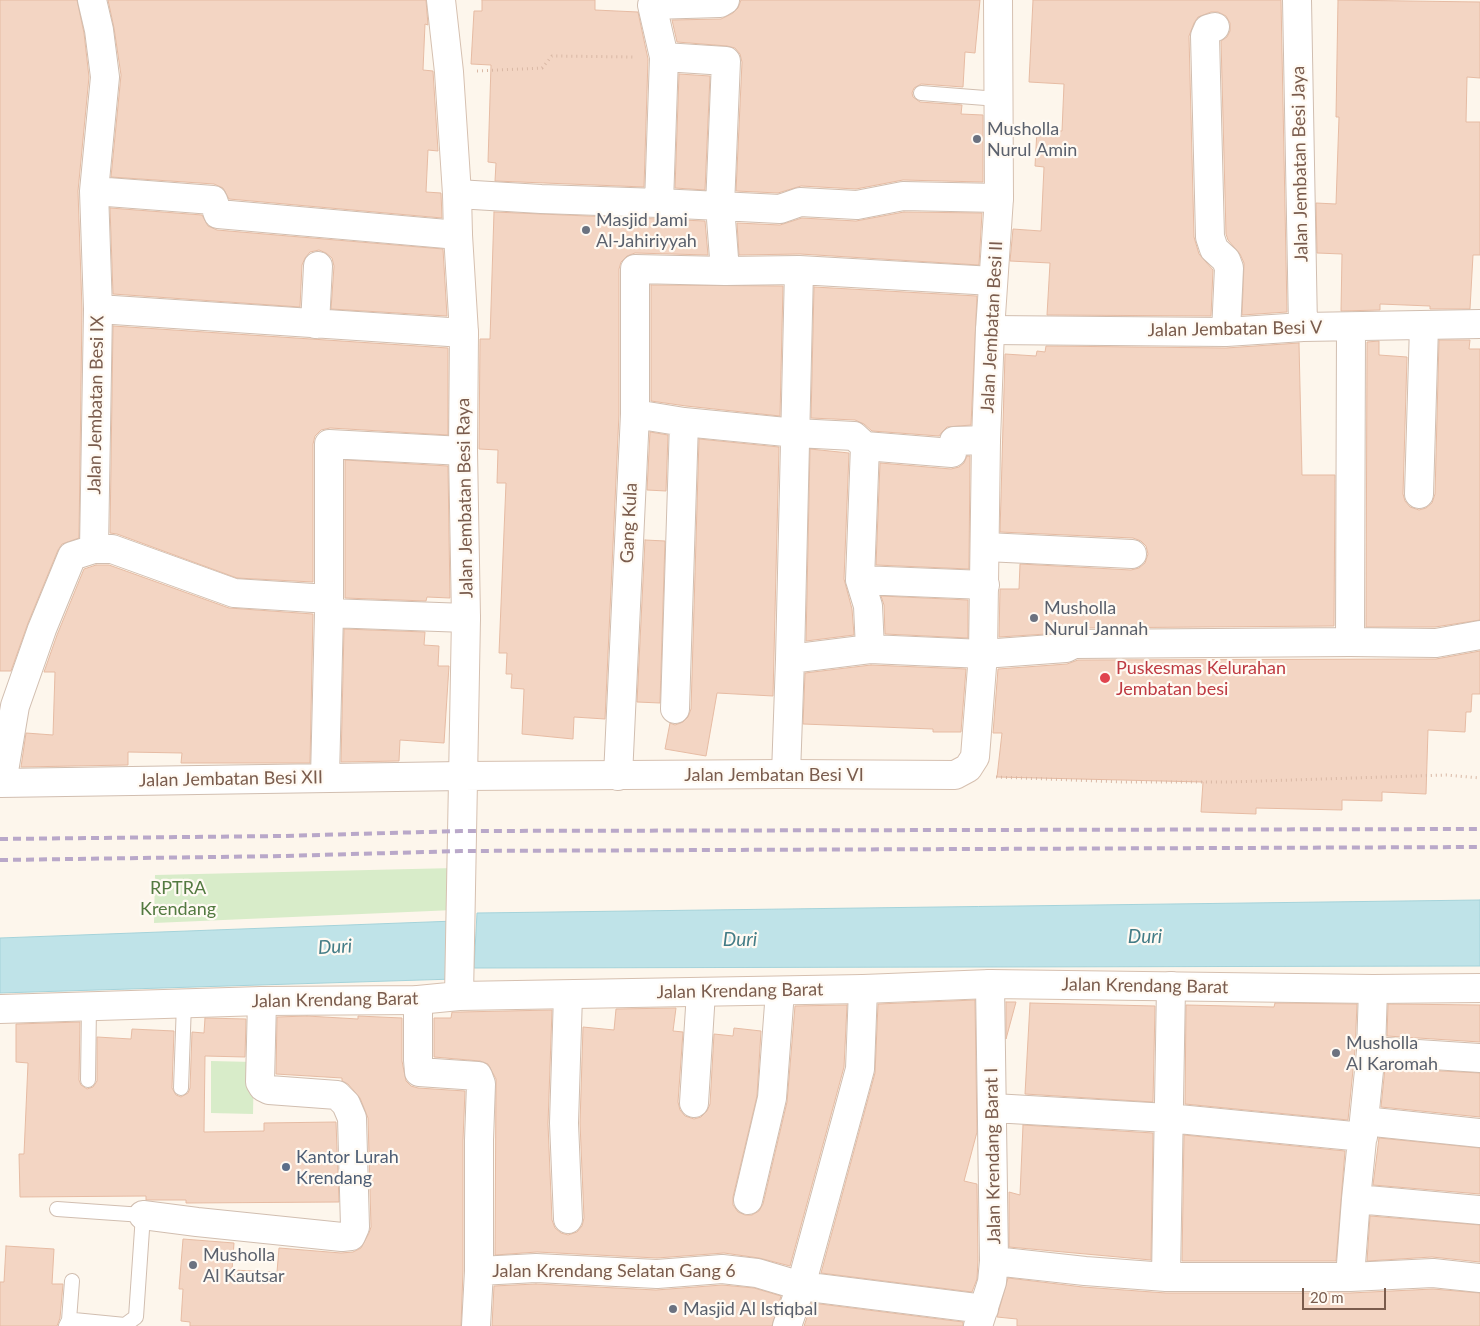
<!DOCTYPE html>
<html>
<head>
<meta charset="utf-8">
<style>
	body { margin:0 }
	#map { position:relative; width:1480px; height:1326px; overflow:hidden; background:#fdf6ec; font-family:Lato,sans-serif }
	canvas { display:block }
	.scale { position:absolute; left:1302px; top:1288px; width:84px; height:22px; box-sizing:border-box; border:2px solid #7a5c4d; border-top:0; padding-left:6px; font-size:15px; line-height:18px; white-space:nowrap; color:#7a5c4d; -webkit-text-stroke:4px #fffaf3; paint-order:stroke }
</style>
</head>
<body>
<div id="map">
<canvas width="1480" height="1326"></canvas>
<div class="scale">20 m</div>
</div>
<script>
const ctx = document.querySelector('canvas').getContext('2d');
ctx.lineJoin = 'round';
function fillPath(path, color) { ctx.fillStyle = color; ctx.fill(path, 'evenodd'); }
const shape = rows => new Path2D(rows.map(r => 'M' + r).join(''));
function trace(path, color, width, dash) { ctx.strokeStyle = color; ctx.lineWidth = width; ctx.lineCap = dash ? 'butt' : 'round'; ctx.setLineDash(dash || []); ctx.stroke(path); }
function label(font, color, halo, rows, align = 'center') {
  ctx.font = font + ' Lato,sans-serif'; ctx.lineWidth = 4.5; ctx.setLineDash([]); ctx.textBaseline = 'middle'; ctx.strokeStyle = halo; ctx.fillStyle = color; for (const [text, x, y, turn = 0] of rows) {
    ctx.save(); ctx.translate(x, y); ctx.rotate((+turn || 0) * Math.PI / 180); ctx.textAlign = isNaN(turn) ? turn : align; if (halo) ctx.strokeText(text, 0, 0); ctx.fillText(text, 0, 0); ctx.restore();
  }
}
fillPath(shape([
	[455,868,454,910,154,923,155,875],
	[211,1061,254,1062,253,1114,211,1113]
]), '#d8ecc9');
const water = shape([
	[1480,900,1480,966,474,968,477,913,1480,900],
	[455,921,454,979,0,993,0,938,455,921]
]);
fillPath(water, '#bfe3e8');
trace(water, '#a5d3da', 1);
const building = shape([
	[0,0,77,0,84,33,89,77,78,191,82,309,79,538,62,544,58,550,28,623,11,671,0,671,0,0],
	[108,0,426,0,428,25,425,24,423,70,433,71,438,151,428,150,426,192,441,193,442,218,229,199,223,188,214,184,111,177,121,75,114,28,108,0],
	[482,0,595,0,595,10,638,12,648,59,644,187,495,181,496,163,488,162,491,65,471,64,474,11,482,11,482,0],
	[741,0,980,0,975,53,965,52,963,87,921,84,914,88,912,93,913,97,920,102,962,105,961,114,983,115,983,182,903,180,856,189,801,186,778,193,736,191,742,62,740,54,735,48,727,46,677,42,672,20,721,19,733,13,738,8,741,0],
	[1033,0,1281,0,1287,312,1242,315,1244,263,1240,254,1228,240,1226,234,1221,41,1227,37,1230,31,1230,23,1226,16,1218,12,1211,12,1198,17,1194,23,1189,36,1194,237,1199,254,1213,270,1211,316,1047,315,1050,263,1010,261,1013,229,1041,231,1044,167,1035,166,1037,130,1062,131,1064,84,1029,82,1033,0],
	[1338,0,1480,2,1480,78,1467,77,1466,122,1480,122,1480,255,1473,255,1470,309,1430,309,1430,306,1380,304,1380,310,1341,311,1342,254,1317,253,1316,203,1336,204,1339,117,1336,117,1338,0],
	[679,74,710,76,705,190,675,188,679,74],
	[110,208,202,215,208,226,217,230,443,249,447,316,331,309,334,266,332,258,326,253,319,250,310,252,305,258,302,265,300,307,113,294,110,208],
	[494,212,705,221,708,255,635,253,627,256,621,262,619,269,619,414,605,719,574,717,573,739,522,734,524,689,511,688,512,674,506,674,507,653,499,653,506,483,497,483,498,450,479,449,480,339,490,339,494,212],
	[904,212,982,213,979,265,800,254,739,255,737,223,780,225,802,218,856,221,904,212],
	[651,285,783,286,780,416,686,406,651,401,651,285],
	[814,287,977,296,971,425,947,427,942,432,939,436,872,431,864,424,855,420,811,418,814,287],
	[113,326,448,348,448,435,330,428,321,430,315,436,313,444,313,582,237,578,117,534,110,533,113,326],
	[1439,340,1470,340,1469,349,1480,349,1480,620,1435,627,1366,627,1367,342,1379,341,1379,355,1407,357,1403,494,1405,501,1410,507,1419,510,1426,508,1432,503,1435,494,1439,340],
	[1299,343,1302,475,1335,475,1334,626,1074,628,1062,633,999,637,1000,589,1019,589,1020,564,1131,570,1139,568,1145,563,1148,554,1146,546,1141,541,1133,538,1000,532,1005,354,1036,356,1037,351,1045,352,1046,346,1226,348,1299,343],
	[650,432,668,435,666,491,647,490,650,432],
	[699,439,779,447,773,696,717,693,706,756,665,749,670,723,675,725,683,722,688,717,691,709,699,439],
	[810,449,849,453,844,579,852,609,854,635,806,641,810,449],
	[967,456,970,456,969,569,876,565,880,463,951,469,959,467,964,463,967,456],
	[345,460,448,466,450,598,427,597,426,601,345,598,345,460],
	[645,540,665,541,660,703,637,702,645,540],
	[96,565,109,565,229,608,313,614,310,763,181,763,182,753,128,752,128,765,21,767,26,733,53,735,55,672,44,672,57,635,84,569,96,565],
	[881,596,968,600,968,638,885,634,884,605,881,596],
	[344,629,425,632,424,645,439,646,438,666,449,666,444,743,400,740,399,761,341,762,344,629],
	[1480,651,1480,694,1472,694,1471,712,1466,712,1465,732,1428,730,1426,794,1382,792,1382,801,1342,800,1342,810,1256,808,1256,814,1201,812,1203,782,997,777,1002,733,993,733,998,669,1067,664,1078,660,1436,659,1480,651],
	[871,665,966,669,961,732,933,732,933,729,803,724,805,673,871,665],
	[975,1000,977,1132,964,1181,977,1184,978,1260,977,1279,972,1292,821,1273,875,1073,878,1004,975,1000],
	[1006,1002,1016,1002,1006,1039,1006,1002],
	[1030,1003,1155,1006,1153,1102,1025,1094,1030,1003],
	[1275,1003,1357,1004,1355,1050,1348,1120,1185,1104,1186,1005,1274,1007,1275,1003],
	[1388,1004,1480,1005,1480,1042,1387,1036,1388,1004],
	[847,1005,844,1067,790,1266,759,1258,724,1253,657,1258,537,1252,495,1255,496,1079,488,1064,480,1061,434,1057,434,1018,451,1018,452,1012,460,1012,552,1010,548,1124,552,1220,555,1228,561,1233,568,1235,577,1232,582,1226,584,1218,580,1123,583,1027,614,1030,616,1009,676,1008,673,1031,683,1032,678,1102,680,1110,685,1116,694,1119,701,1117,707,1111,710,1104,714,1034,733,1036,734,1028,761,1031,757,1096,733,1197,733,1205,738,1212,745,1215,752,1215,759,1211,763,1204,787,1102,795,1006,847,1005],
	[307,1016,358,1019,358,1016,402,1018,402,1061,406,1081,411,1086,418,1088,465,1091,463,1140,463,1271,461,1326,190,1326,190,1322,181,1321,183,1289,179,1289,183,1239,234,1243,232,1270,277,1272,279,1248,341,1253,353,1252,361,1248,369,1233,371,1227,368,1118,360,1098,348,1084,342,1081,342,1078,276,1074,277,1017,307,1016],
	[205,1018,246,1019,245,1057,205,1056,204,1132,264,1131,264,1123,336,1122,339,1202,186,1203,186,1200,146,1200,146,1196,20,1197,19,1154,24,1154,28,1063,16,1062,16,1024,80,1022,79,1080,81,1085,87,1089,93,1087,97,1081,97,1037,131,1039,132,1029,174,1031,172,1088,176,1095,181,1097,188,1093,190,1088,192,1032,204,1033,205,1018],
	[1385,1068,1480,1073,1480,1117,1381,1107,1385,1068],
	[1023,1125,1153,1133,1151,1260,1009,1247,1009,1192,1020,1195,1023,1125],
	[1184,1135,1345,1151,1336,1261,1182,1261,1184,1135],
	[1379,1138,1480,1148,1480,1194,1373,1185,1379,1138],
	[1370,1216,1480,1225,1480,1262,1432,1257,1367,1261,1370,1216],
	[6,1246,54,1249,52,1284,63,1284,60,1318,57,1326,0,1326,0,1282,4,1282,6,1246],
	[1008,1278,1083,1287,1166,1293,1350,1293,1433,1289,1480,1293,1480,1326,1017,1326,1017,1319,997,1317,1008,1278],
	[536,1284,656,1290,722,1285,754,1288,781,1296,772,1326,492,1326,494,1286,536,1284],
	[812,1303,963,1322,963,1326,804,1326,812,1303]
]);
fillPath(building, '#f3d5c3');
trace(building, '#e6bba3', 1);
const lane = shape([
	[921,93,998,99],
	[88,1080,89,1006],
	[181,1088,184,1003],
	[57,1209,143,1215,136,1317,125,1325,74,1320,69,1320,66,1326],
	[69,1320,72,1281]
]);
const street = shape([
	[92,0,99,30,105,77,94,191,98,309,94,549],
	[725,0,720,3,652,5,664,57,726,61,720,206,725,271],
	[1297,0,1303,327],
	[1215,27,1208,29,1205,36,1210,237,1214,249,1226,260,1229,268,1226,332],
	[94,191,213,200,218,214,458,235],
	[457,194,541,199,659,203,780,209,800,202,857,205,903,196,999,198],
	[659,203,664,57],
	[799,270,790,659,870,649,983,654,1066,648,1074,644,1350,642,1436,643,1480,635],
	[98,309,464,333],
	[315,324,318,266],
	[990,330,1226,332,1303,327,1480,324],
	[635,414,684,422],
	[865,446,860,580,985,585],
	[1419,494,1424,326],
	[986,547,1132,554],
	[860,580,868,606,870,649],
	[329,613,466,618],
	[1350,642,1351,327],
	[675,709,684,422,796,433,854,436,865,446,952,453,954,441,986,440],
	[786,774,790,659],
	[618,776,635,414,635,269,725,271,799,270,993,281],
	[325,777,329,613,329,444,463,451],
	[0,783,462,776],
	[2,783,15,706,42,629,72,556,94,549,112,549,234,593,329,599],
	[418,1000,418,1060,419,1072,478,1076,481,1084,479,1140,479,1271,476,1326],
	[1371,1051,1480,1058],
	[694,1103,701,992],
	[993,1108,1168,1118,1363,1137],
	[1364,1121,1480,1133],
	[1356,1199,1480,1210],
	[748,1200,772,1098,780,991],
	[143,1215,197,1222,342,1237,351,1236,355,1227,352,1118,346,1104,337,1095,269,1090,263,1087,260,1082,262,1001],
	[568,1219,564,1123,568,995],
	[994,1261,1085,1271,1166,1277,1350,1277,1433,1273,1480,1278],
	[479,1271,536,1268,657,1274,722,1269,757,1273,801,1286,984,1309],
	[1166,1277,1171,986],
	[1350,1277,1356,1199,1371,1051,1373,989],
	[787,1326,801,1286,860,1069,863,989],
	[978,1326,992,1282,994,1261,990,984]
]);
const secondary = shape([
	[441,0,449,72,457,194,458,235,464,333,463,451,466,618,459,996],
	[462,776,786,774,955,775,968,768,975,757,983,654,986,440,990,330,999,198,998,0],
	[0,1009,262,1001,418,1000,459,996,863,989,990,984,1373,989,1480,988]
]);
trace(lane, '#d1beb0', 16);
trace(street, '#d1beb0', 30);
trace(secondary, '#d6c0b0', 30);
trace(shape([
	[477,71,542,68,552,56,635,57],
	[996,777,1123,782,1230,782,1446,775,1480,778]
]), '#d9b8a5', 3, [1, 4]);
trace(lane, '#fff', 14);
trace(street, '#fff', 28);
trace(secondary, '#fff', 28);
trace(shape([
	[0,839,282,836,461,831,1480,829],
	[0,860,283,856,461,851,1480,847]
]), '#b9a8c9', 4, [8, 5]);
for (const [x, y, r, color] of [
	[977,139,5,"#6b7280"],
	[586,230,5,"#6b7280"],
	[1034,618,5,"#6b7280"],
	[1105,678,6,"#e0444e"],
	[1336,1053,5,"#6b7280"],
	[286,1167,5,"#5c6f8a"],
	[193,1265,5,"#6b7280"],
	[673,1309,5,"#6b7280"]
]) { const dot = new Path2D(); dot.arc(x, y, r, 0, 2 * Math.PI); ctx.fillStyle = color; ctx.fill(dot); trace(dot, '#fffaf3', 2); }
label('18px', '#5b616d', '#fffaf3', [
	["Musholla",987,129],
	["Nurul Amin",987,150],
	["Masjid Jami",596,220],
	["Al-Jahiriyyah",596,241],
	["Musholla",1044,608],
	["Nurul Jannah",1044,629],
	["Musholla",1346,1043],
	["Al Karomah",1346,1064],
	["Musholla",203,1255],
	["Al Kautsar",203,1276],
	["Masjid Al Istiqbal",683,1309]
], 'left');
label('18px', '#7a5c4d', '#fffaf3', [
	["Jalan Jembatan Besi Jaya",1300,164,-91],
	["Jalan Jembatan Besi II",992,327,-87],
	["Jalan Jembatan Besi V",1235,329,-1],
	["Jalan Jembatan Besi IX",96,405,-89],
	["Jalan Jembatan Besi Raya",465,498,-91],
	["Gang Kula",629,523,-87],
	["Jalan Jembatan Besi VI",774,775],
	["Jalan Jembatan Besi XII",231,779,-1],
	["Jalan Krendang Barat",1145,986,1],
	["Jalan Krendang Barat",740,991,-1],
	["Jalan Krendang Barat",335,1000,-1],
	["Jalan Krendang Barat I",993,1156,-91],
	["Jalan Krendang Selatan Gang 6",614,1271]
]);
label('18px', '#be3a42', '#fffaf3', [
	["Puskesmas Kelurahan",1116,668],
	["Jembatan besi",1116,689]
], 'left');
label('18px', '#537a41', '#fffaf3', [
	["RPTRA",178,888],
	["Krendang",178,909]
]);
label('18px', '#4e5e75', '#fffaf3', [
	["Kantor Lurah",296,1157],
	["Krendang",296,1178]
], 'left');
label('italic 19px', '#437c86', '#fffaf3', [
	["Duri",1145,937],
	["Duri",740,940],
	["Duri",335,947,-3]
]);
</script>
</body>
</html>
